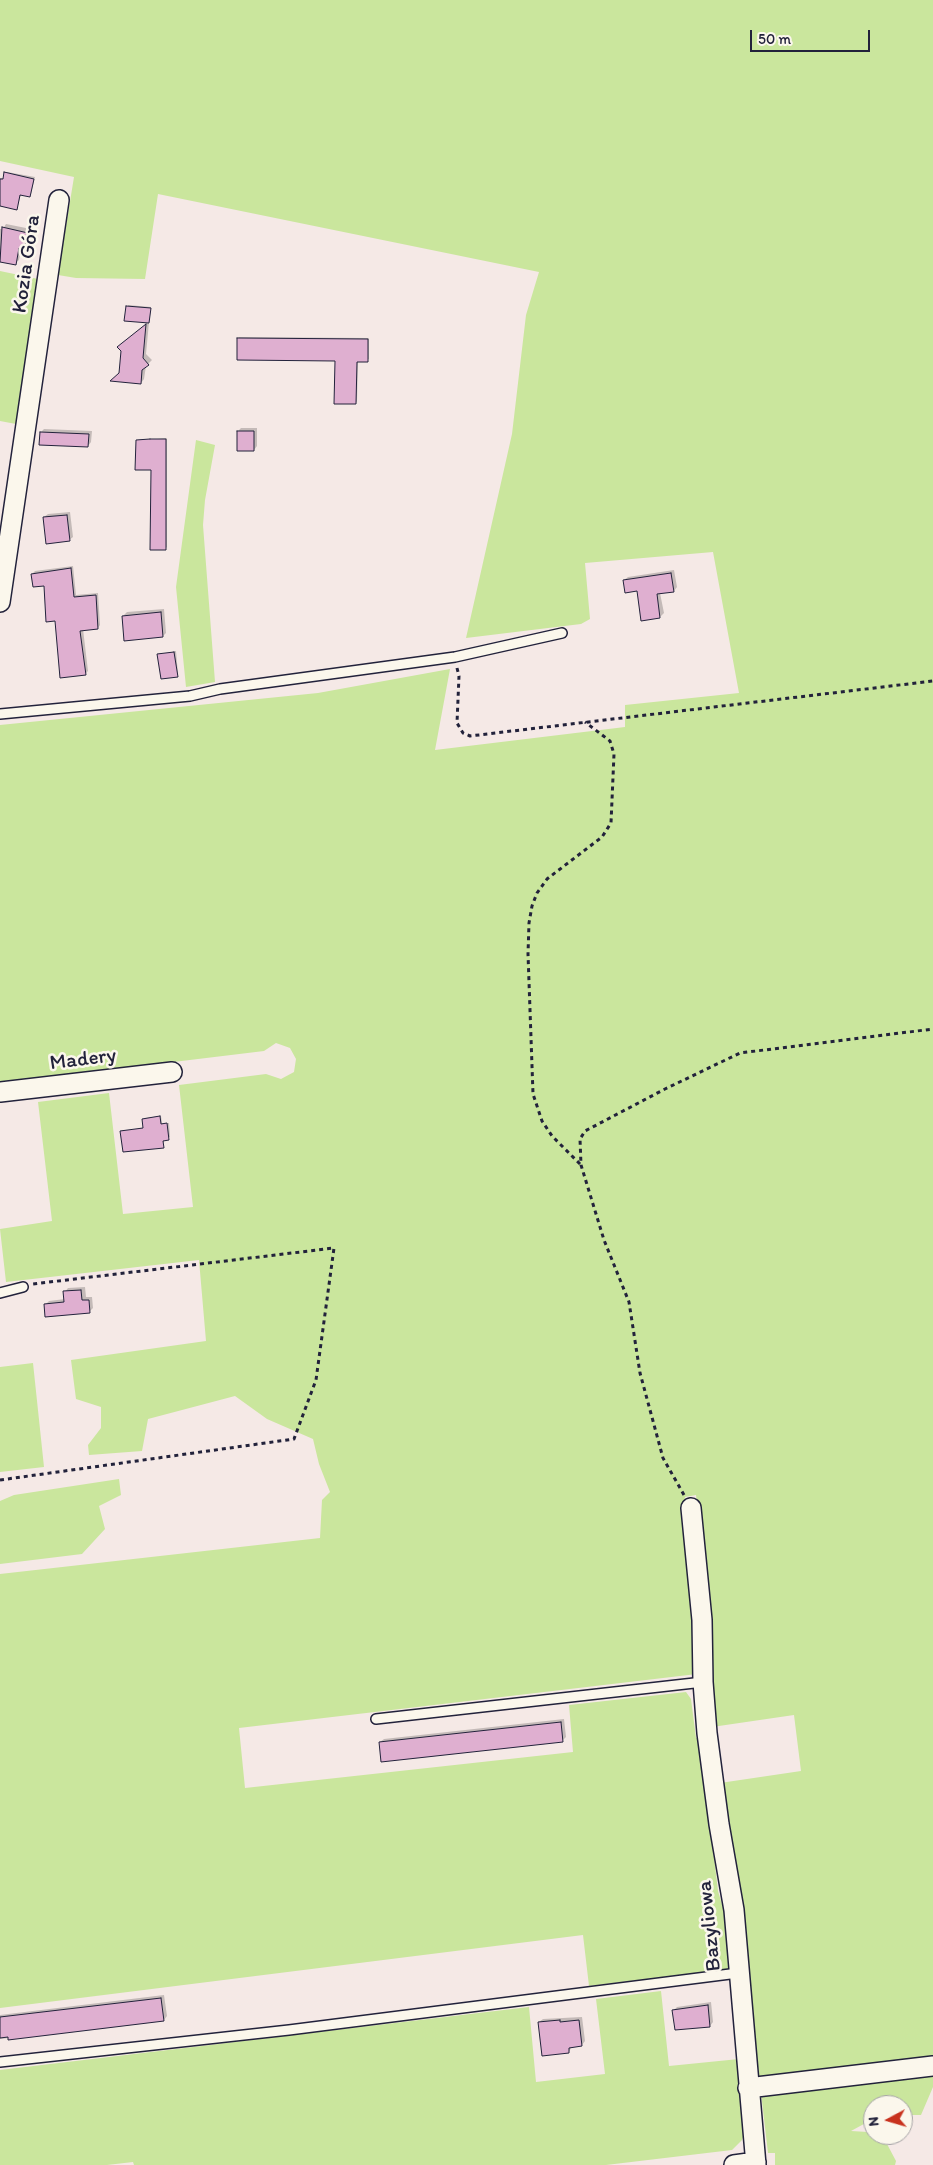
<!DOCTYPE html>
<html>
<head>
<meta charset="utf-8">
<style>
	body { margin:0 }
	#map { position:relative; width:933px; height:2165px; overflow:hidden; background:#f5e9e6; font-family:Itim,sans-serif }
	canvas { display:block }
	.north { position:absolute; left:863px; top:2095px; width:50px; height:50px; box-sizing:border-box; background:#fbf7ec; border:1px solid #a4a2a5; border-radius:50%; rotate:264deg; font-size:14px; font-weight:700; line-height:20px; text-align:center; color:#22223b }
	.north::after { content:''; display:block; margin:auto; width:18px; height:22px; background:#c8321e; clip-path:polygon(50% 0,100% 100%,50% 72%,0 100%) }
	.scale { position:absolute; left:750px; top:30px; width:120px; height:22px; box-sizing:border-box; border:2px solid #22223b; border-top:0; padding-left:6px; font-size:15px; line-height:18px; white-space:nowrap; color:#22223b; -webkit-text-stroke:4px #fbf7ec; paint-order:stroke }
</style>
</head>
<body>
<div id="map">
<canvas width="933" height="2165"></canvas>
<div class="north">N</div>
<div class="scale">50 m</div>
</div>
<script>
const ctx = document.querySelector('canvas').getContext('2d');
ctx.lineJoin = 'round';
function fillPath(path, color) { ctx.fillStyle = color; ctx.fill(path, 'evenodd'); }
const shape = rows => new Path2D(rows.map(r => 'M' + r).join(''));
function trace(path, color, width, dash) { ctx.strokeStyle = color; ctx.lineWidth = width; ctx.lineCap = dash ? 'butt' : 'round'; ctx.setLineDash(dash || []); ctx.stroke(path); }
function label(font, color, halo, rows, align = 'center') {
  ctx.font = font + ' Itim,sans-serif'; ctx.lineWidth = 5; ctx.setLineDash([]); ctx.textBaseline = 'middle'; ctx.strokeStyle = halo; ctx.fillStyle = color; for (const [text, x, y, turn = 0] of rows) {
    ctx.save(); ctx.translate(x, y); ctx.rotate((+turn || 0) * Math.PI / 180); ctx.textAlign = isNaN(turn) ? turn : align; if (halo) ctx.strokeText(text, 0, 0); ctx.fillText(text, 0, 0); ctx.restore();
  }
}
fillPath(shape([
	[0,0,933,0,933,2087,921,2115,903,2115,903,2105,873,2105,873,2119,851,2131,868,2132,887,2144,896,2161,895,2165,775,2165,775,2153,768,2153,746,1964,720,1783,801,1771,794,1715,712,1727,712,1635,696,1495,685,1497,694,1593,697,1674,239,1728,245,1788,573,1752,569,1705,686,1692,691,1699,696,1738,700,1738,718,1891,726,1918,728,1969,589,1986,583,1935,0,2008,0,1574,320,1538,322,1500,330,1492,319,1464,313,1439,267,1419,235,1396,148,1419,142,1451,89,1455,88,1445,101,1428,101,1407,76,1399,71,1360,206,1341,199,1260,6,1282,0,1229,52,1221,38,1102,109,1093,123,1214,193,1207,179,1085,266,1074,281,1079,294,1072,296,1059,290,1048,276,1043,264,1051,0,1083,0,725,318,693,450,669,435,750,625,727,625,705,739,693,713,552,585,563,590,619,581,624,466,638,512,434,526,315,539,272,158,194,145,279,76,278,58,275,74,177,0,161],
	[0,271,38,279,16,424,0,421],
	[196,440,215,445,205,500,203,525,215,682,186,687,176,587],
	[33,1363,44,1467,0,1472,0,1367],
	[119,1479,121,1495,99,1506,105,1529,82,1554,0,1564,0,1501,14,1495],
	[661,1991,669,2066,739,2059,747,2128,742,2140,732,2150,606,2165,134,2165,133,2162,107,2165,0,2165,0,2070,529,2007,536,2082,605,2074,596,1999]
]), '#cae69d');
fillPath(shape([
	[7,172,35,177,31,194,21,194,17,209,0,205,0,178,4,178],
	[6,224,31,229,28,245,24,248,21,248,19,260,15,263,0,260,0,229,3,229],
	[128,305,151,307,149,322,126,320],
	[149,322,146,354,152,360,146,366,144,379,141,383,120,373,122,343],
	[239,337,369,338,369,359,358,361,357,401,356,403,336,360,238,338],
	[241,428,257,428,257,446,254,450,238,431],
	[44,429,92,431,91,442,88,446,41,432],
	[167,438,167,547,165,549,152,469,137,441],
	[70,512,73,537,69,540,44,517,48,514],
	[73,566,76,595,98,593,100,625,98,628,83,629,88,671,85,674,56,620,45,584,32,574,35,571],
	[674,570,677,587,674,591,660,593,664,613,660,617,642,620,638,590,624,580,628,577],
	[164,609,166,633,163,636,123,616,127,612],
	[176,651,178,674,177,676,159,655],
	[161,1116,162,1123,169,1123,170,1137,164,1139,163,1147,121,1132,144,1128,145,1118],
	[85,1287,86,1297,92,1297,93,1308,89,1312,46,1304,49,1301,65,1299,65,1292,68,1288],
	[564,1719,566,1737,562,1741,380,1742,384,1739],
	[164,1995,167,2016,164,2020,0,2039,0,2015],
	[711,2002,713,2022,710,2026,674,2010,677,2007],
	[582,2017,585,2041,582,2045,572,2046,569,2052,539,2022,543,2019]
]), '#0003');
const building = shape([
	[4,172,34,179,30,197,20,195,17,210,0,206,0,179,3,179,4,172],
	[2,227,28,233,24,250,19,248,16,265,0,262,2,227],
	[126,306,151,308,149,323,124,321,126,306],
	[146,324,143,358,149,365,142,370,141,384,110,381,119,373,121,351,117,347,146,324],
	[237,338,368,339,368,362,357,362,356,404,334,404,335,361,237,360,237,338],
	[237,431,254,431,254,451,237,451,237,431],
	[40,432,89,434,88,447,39,445,40,432],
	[150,439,166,439,166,550,150,550,151,470,135,470,136,440,150,439],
	[67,515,70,541,46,544,43,517,67,515],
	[71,568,74,597,96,595,98,629,80,631,86,675,60,678,55,621,46,622,44,586,33,587,31,574,71,568],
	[671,573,674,592,657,594,660,618,641,621,637,591,625,593,623,580,671,573],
	[161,612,163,637,124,641,122,616,161,612],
	[174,652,178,677,161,679,157,654,174,652],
	[160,1116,161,1124,167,1123,169,1140,163,1141,164,1148,123,1152,120,1131,143,1128,142,1119,160,1116],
	[81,1290,82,1300,89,1300,90,1313,45,1317,44,1304,64,1302,63,1291,81,1290],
	[561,1722,563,1742,381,1762,379,1742,561,1722],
	[161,1998,164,2021,8,2040,8,2037,0,2038,0,2017,161,1998],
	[708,2005,710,2027,675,2030,672,2010,708,2005],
	[560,2020,560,2022,579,2020,582,2046,569,2048,569,2053,542,2056,538,2022,560,2020]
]);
fillPath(building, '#dfafd0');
trace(building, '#22223b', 1);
const service = shape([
	[0,714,190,696,220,689,455,657,562,633],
	[0,1293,23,1287],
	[376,1719,703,1682],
	[0,2062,289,2030,738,1973]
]);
const minor = shape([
	[0,602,59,200],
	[0,1092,172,1072],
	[691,1508,702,1620,703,1682,707,1733,719,1824,734,1910,756,2165],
	[748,2088,933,2066],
	[734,2165,756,2162]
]);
trace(service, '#22223b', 12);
trace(minor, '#22223b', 22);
trace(shape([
	[457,668,459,676,457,723,463,733,470,736,933,681],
	[580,1164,552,1136,542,1121,533,1094,528,954,529,923,532,906,537,893,547,879,602,837,611,823,614,754,610,741,585,722],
	[0,1480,294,1439,316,1380,334,1248,33,1284],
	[684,1495,663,1458,640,1373,629,1302,604,1240,581,1165,580,1139,585,1131,665,1089,740,1053,933,1029]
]), '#22223b', 3, [4, 4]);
trace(service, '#fbf7ec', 9);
trace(minor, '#fbf7ec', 19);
label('21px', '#22223b', '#fbf7ec', [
	["Kozia Góra",27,264,-82],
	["Madery",83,1060,-7],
	["Bazyliowa",710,1926,-96]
]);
</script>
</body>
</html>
